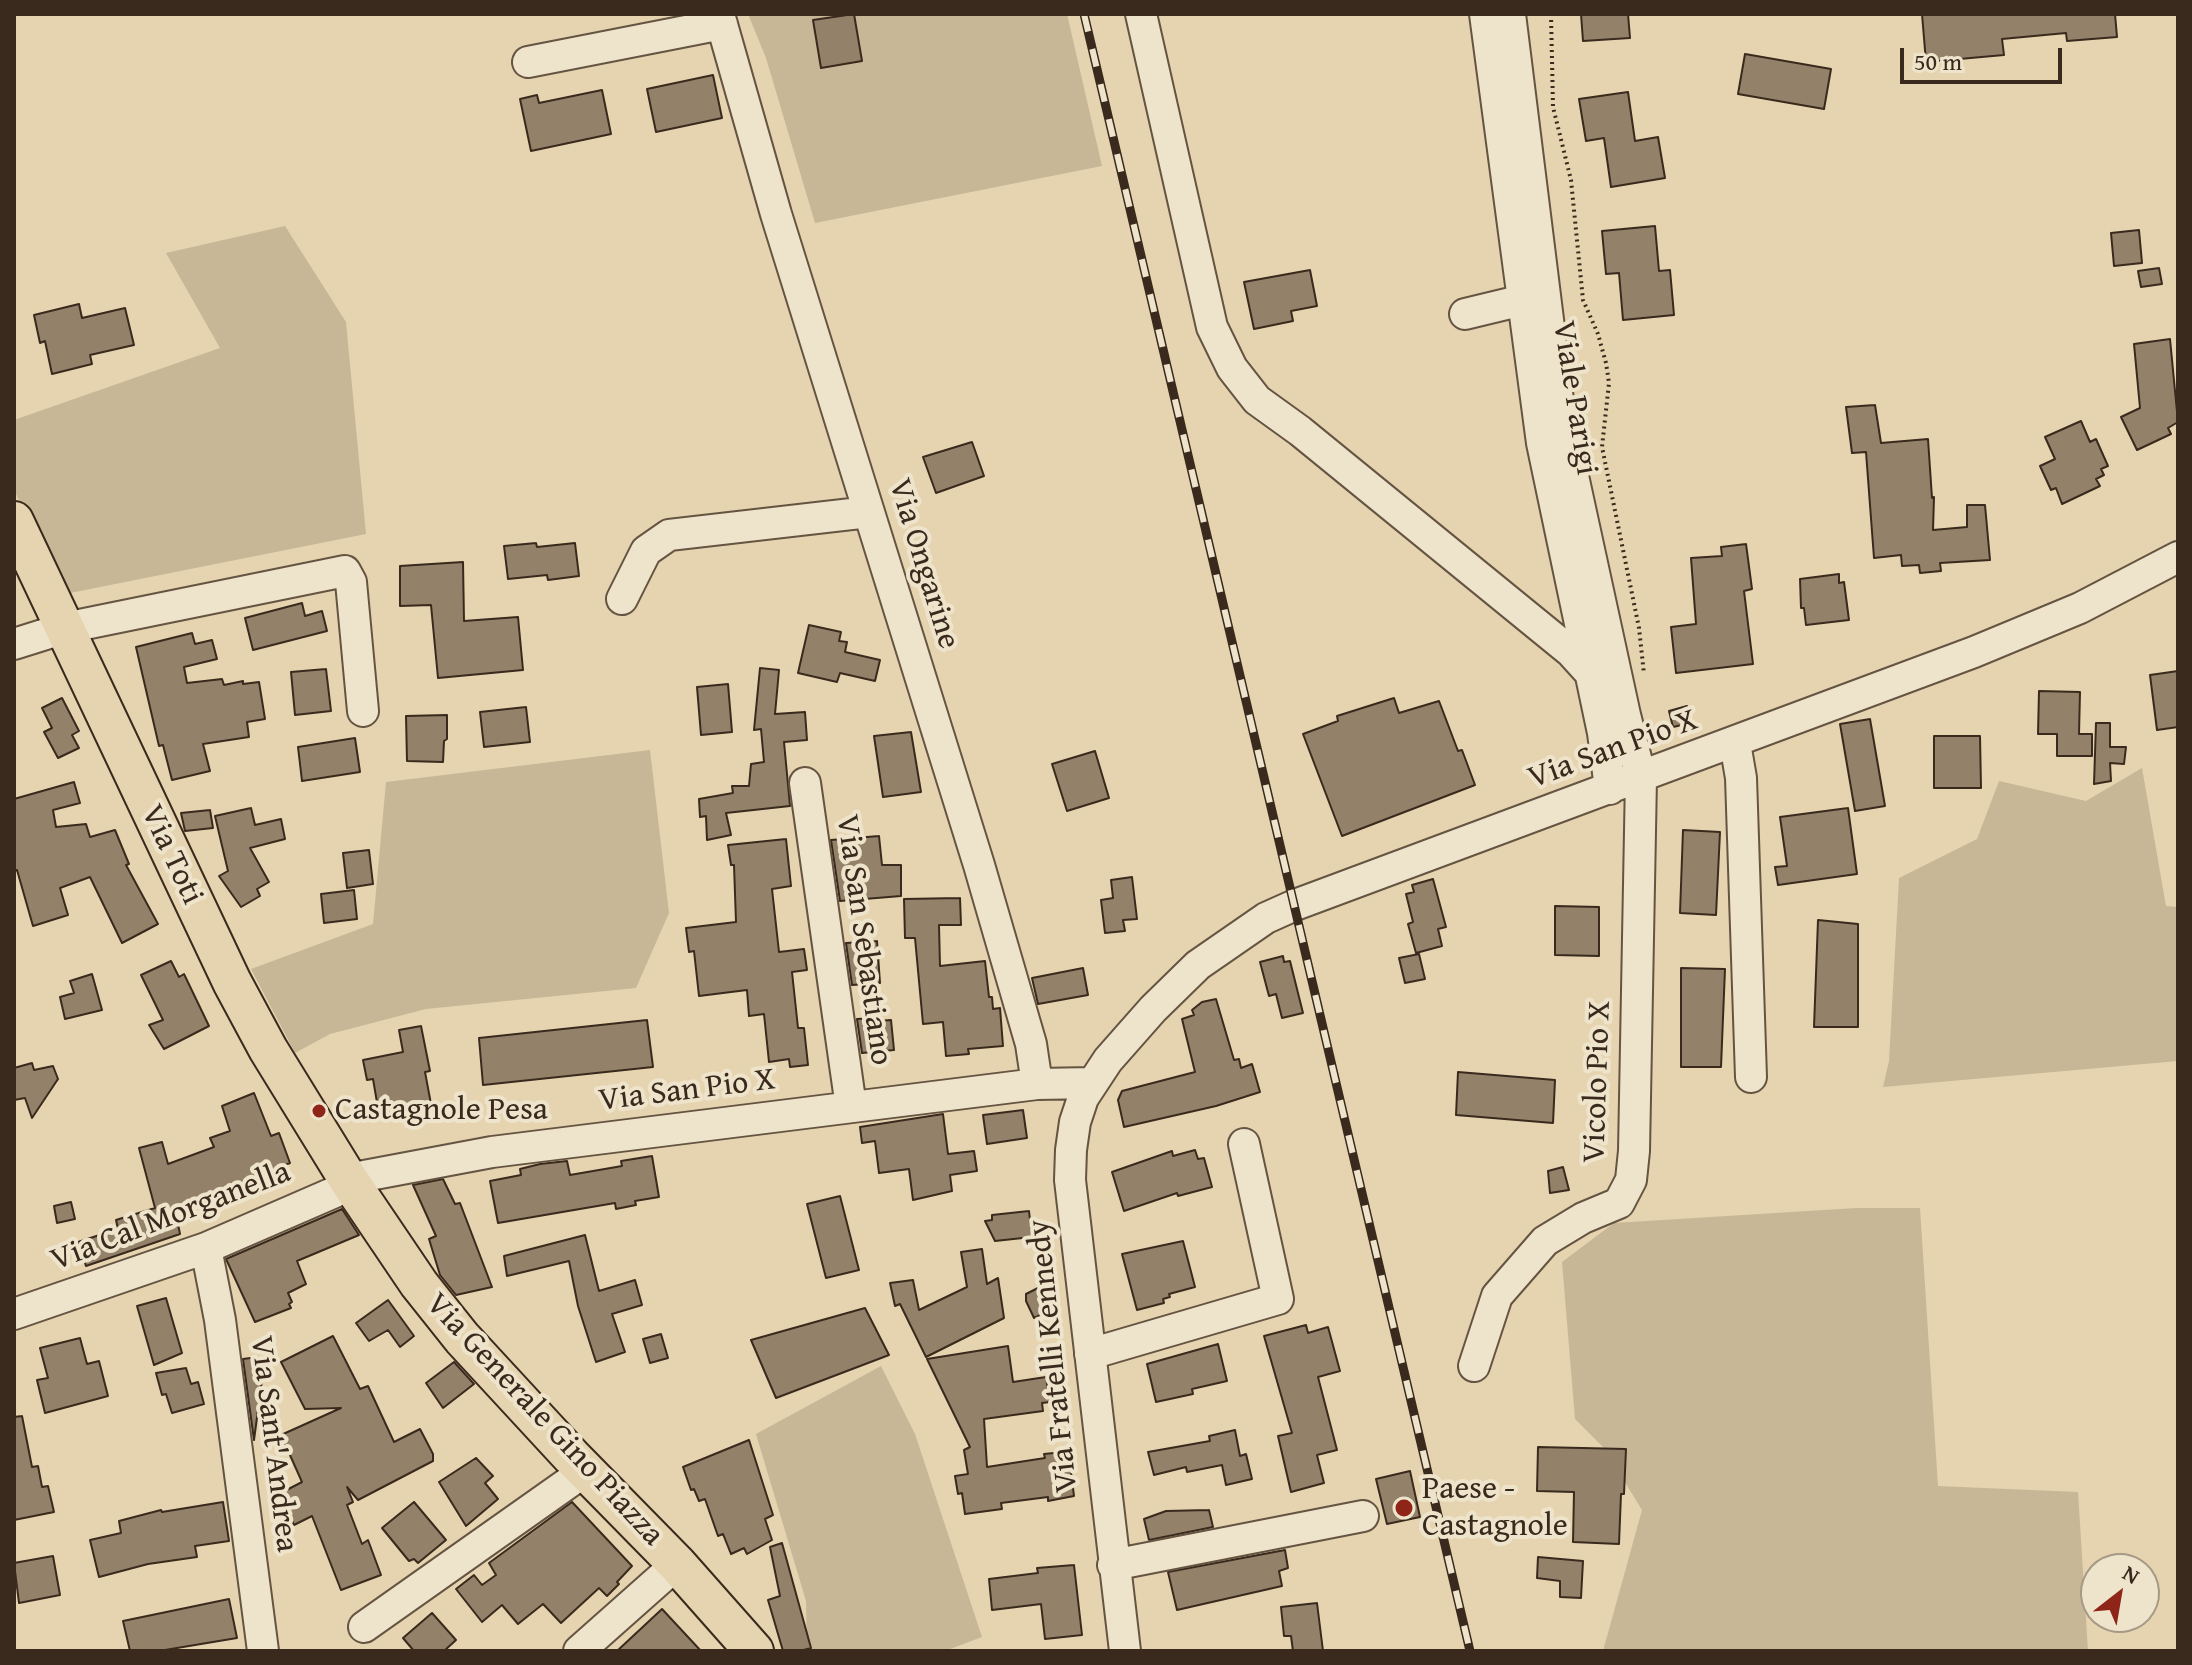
<!DOCTYPE html>
<html>
<head>
<meta charset="utf-8">
<style>
	body { margin:0 }
	#map { position:relative; width:2192px; height:1665px; overflow:hidden; background:#e5d4af; font-family:"Gentium Book Plus",serif }
	canvas { display:block }
	.frame { position:absolute; inset:0; border:16px solid #3a2a1d; pointer-events:none }
	.north { position:absolute; left:2080px; top:1553px; width:80px; height:80px; box-sizing:border-box; background:#eee3cb; border:2px solid #a69985; border-radius:50%; rotate:31deg; font-size:22px; font-weight:700; line-height:32px; text-align:center; color:#3a2a1d }
	.north::after { content:''; display:block; margin:auto; width:28px; height:36px; background:#8f2418; clip-path:polygon(50% 0,100% 100%,50% 72%,0 100%) }
	.scale { position:absolute; left:1900px; top:48px; width:162px; height:36px; box-sizing:border-box; border:4px solid #3a2a1d; border-top:0; padding-left:10px; font-size:24px; line-height:28px; white-space:nowrap; color:#3a2a1d; -webkit-text-stroke:6px #eee3cb; paint-order:stroke }
</style>
</head>
<body>
<div id="map">
<canvas width="2192" height="1665"></canvas>
<div class="frame"></div>
<div class="north">N</div>
<div class="scale">50 m</div>
</div>
<script>
const ctx = document.querySelector('canvas').getContext('2d');
ctx.lineJoin = 'round';
function fillPath(path, color) { ctx.fillStyle = color; ctx.fill(path, 'evenodd'); }
const shape = rows => new Path2D(rows.map(r => 'M' + r).join(''));
function trace(path, color, width, dash) { ctx.strokeStyle = color; ctx.lineWidth = width; ctx.lineCap = dash ? 'butt' : 'round'; ctx.setLineDash(dash || []); ctx.stroke(path); }
function label(font, color, halo, rows, align = 'center') {
  ctx.font = font + ' "Gentium Book Plus",serif'; ctx.lineWidth = 8; ctx.setLineDash([]); ctx.textBaseline = 'middle'; ctx.strokeStyle = halo; ctx.fillStyle = color; for (const [text, x, y, turn = 0] of rows) {
    ctx.save(); ctx.translate(x, y); ctx.rotate((+turn || 0) * Math.PI / 180); ctx.textAlign = isNaN(turn) ? turn : align; if (halo) ctx.strokeText(text, 0, 0); ctx.fillText(text, 0, 0); ctx.restore();
  }
}
fillPath(shape([
	[748,14,1067,14,1102,166,815,223,766,58],
	[285,226,346,322,366,534,65,594,14,490,14,420,220,348,166,253],
	[650,750,669,913,636,988,426,1009,330,1034,295,1053,251,969,373,924,386,782],
	[2142,768,2166,906,2178,907,2178,1061,1883,1087,1889,1061,1899,878,1977,839,1999,781,2086,801],
	[1856,1208,1920,1208,1938,1486,2078,1492,2088,1651,1603,1651,1642,1510,1604,1448,1575,1419,1562,1262,1614,1223],
	[881,1366,915,1434,982,1637,945,1651,807,1651,806,1601,756,1434]
]), '#c8b796');
const building = shape([
	[854,14,862,61,821,68,813,20,854,14],
	[1581,14,1628,14,1630,38,1583,41,1581,14],
	[1922,14,2115,14,2117,37,2067,41,2066,33,2002,39,2004,55,1926,62,1922,14],
	[1745,54,1831,69,1824,109,1738,94,1745,54],
	[713,75,722,118,656,132,647,89,713,75],
	[602,90,611,134,531,151,520,99,537,95,539,103,602,90],
	[1628,92,1635,141,1658,137,1665,178,1611,187,1604,138,1586,141,1579,99,1628,92],
	[1655,226,1659,271,1670,270,1674,315,1623,320,1619,273,1606,274,1602,231,1655,226],
	[2139,230,2142,263,2114,266,2111,233,2139,230],
	[2159,268,2162,284,2141,287,2138,271,2159,268],
	[1310,270,1317,306,1291,311,1293,321,1254,329,1244,282,1310,270],
	[79,304,82,318,125,308,134,345,90,355,92,364,52,374,45,341,40,343,34,315,79,304],
	[2170,339,2178,422,2168,428,2171,434,2137,450,2121,417,2140,408,2134,344,2170,339],
	[1875,405,1881,443,1928,439,1932,498,1934,497,1933,530,1967,527,1967,505,1985,505,1990,560,1940,563,1941,571,1920,573,1919,565,1902,566,1901,555,1874,558,1866,452,1852,453,1846,407,1875,405],
	[2081,421,2090,442,2096,439,2108,466,2101,469,2104,475,2096,479,2100,486,2062,504,2056,488,2051,490,2040,466,2055,459,2045,437,2081,421],
	[972,442,984,476,936,493,923,457,972,442],
	[536,543,537,547,575,543,579,576,548,580,547,575,508,579,504,546,536,543],
	[1746,544,1752,589,1744,591,1753,664,1676,673,1671,627,1696,624,1691,558,1722,556,1721,547,1746,544],
	[463,562,464,621,518,617,523,670,438,678,431,605,400,606,400,566,463,562],
	[1839,574,1839,583,1844,582,1849,620,1806,625,1804,608,1801,608,1800,579,1839,574],
	[302,603,305,616,322,611,327,631,253,650,245,618,302,603],
	[809,625,841,632,839,641,847,642,845,652,880,660,875,681,840,673,837,682,798,673,809,625],
	[192,633,195,644,212,640,217,659,184,667,187,683,222,679,224,685,243,681,243,684,259,682,265,719,247,722,249,737,203,744,210,771,172,780,163,745,159,746,136,647,192,633],
	[760,668,779,670,775,714,805,712,807,740,784,742,790,806,726,813,731,835,707,840,706,816,700,817,699,799,733,793,732,786,749,786,751,764,764,762,761,729,754,730,760,668],
	[326,669,331,711,295,715,291,672,326,669],
	[2178,671,2178,727,2157,730,2150,675,2178,671],
	[728,684,732,732,701,735,697,687,728,684],
	[2039,691,2080,692,2079,734,2092,734,2092,756,2057,756,2057,734,2038,734,2039,691],
	[62,698,79,731,72,735,79,748,58,758,44,732,52,728,42,708,62,698],
	[1394,698,1399,713,1439,701,1458,751,1462,750,1475,785,1342,836,1303,734,1338,721,1337,716,1394,698],
	[1687,706,1691,723,1673,727,1669,711,1687,706],
	[526,707,530,742,484,747,480,712,526,707],
	[447,715,447,739,444,741,443,762,407,761,406,716,447,715],
	[1870,719,1885,806,1855,811,1840,724,1870,719],
	[2096,723,2110,723,2110,747,2126,747,2124,764,2110,763,2111,781,2094,784,2096,723],
	[911,732,921,792,883,797,874,736,911,732],
	[1934,736,1980,736,1981,788,1934,788,1934,736],
	[355,738,360,772,302,781,298,747,355,738],
	[1095,751,1109,798,1067,811,1052,764,1095,751],
	[74,782,80,803,53,810,56,827,86,824,90,837,115,830,129,864,126,865,158,924,122,943,90,877,60,888,68,915,33,926,17,870,14,871,14,799,74,782],
	[251,808,255,825,281,819,285,839,250,848,269,882,257,889,260,896,241,907,219,876,228,871,215,816,251,808],
	[1848,808,1857,874,1778,885,1775,867,1787,866,1780,817,1848,808],
	[210,810,213,828,185,831,181,813,210,810],
	[1683,830,1720,832,1716,915,1680,913,1683,830],
	[879,836,882,865,901,865,901,896,840,901,831,840,879,836],
	[786,839,791,886,772,889,779,952,804,949,807,970,792,972,798,1028,804,1028,808,1065,790,1067,789,1059,769,1062,764,1014,749,1016,747,990,699,996,694,951,689,952,686,928,736,922,734,865,731,865,728,845,786,839],
	[369,850,373,884,347,888,343,853,369,850],
	[1132,877,1137,919,1123,920,1125,931,1105,933,1101,900,1113,898,1111,880,1132,877],
	[1433,879,1446,927,1438,929,1442,946,1416,953,1408,924,1413,922,1406,894,1414,892,1412,885,1433,879],
	[354,890,357,919,324,923,321,894,354,890],
	[960,898,961,925,939,925,940,966,985,961,989,997,992,997,993,1009,1000,1008,1003,1046,968,1049,969,1054,946,1056,943,1022,923,1024,915,938,905,938,904,899,960,898],
	[1555,906,1599,907,1599,956,1555,955,1555,906],
	[1818,920,1858,924,1858,1027,1814,1027,1818,920],
	[877,941,880,983,852,985,846,943,877,941],
	[1419,954,1425,979,1405,983,1399,958,1419,954],
	[1283,956,1284,962,1290,961,1303,1013,1282,1018,1276,994,1269,996,1260,962,1283,956],
	[171,961,179,977,184,974,209,1026,164,1049,149,1025,163,1020,141,975,171,961],
	[1083,968,1088,995,1038,1004,1032,978,1083,968],
	[1681,968,1725,969,1721,1067,1681,1067,1681,968],
	[92,974,102,1010,65,1019,60,997,74,993,70,981,92,974],
	[1216,999,1234,1060,1239,1059,1241,1068,1252,1064,1260,1092,1216,1106,1124,1127,1118,1100,1122,1091,1195,1072,1182,1019,1194,1015,1192,1010,1202,1002,1216,999],
	[876,1018,877,1021,891,1020,894,1050,862,1053,857,1019,876,1018],
	[647,1020,653,1067,483,1085,479,1038,647,1020],
	[421,1026,430,1071,425,1072,431,1104,379,1114,373,1079,367,1080,363,1060,403,1052,399,1030,421,1026],
	[32,1063,34,1070,53,1066,58,1079,32,1118,25,1098,14,1100,14,1068,32,1063],
	[1458,1072,1555,1080,1553,1123,1456,1115,1458,1072],
	[254,1093,271,1136,279,1133,290,1163,175,1209,180,1234,86,1266,78,1242,118,1229,116,1220,155,1208,139,1148,162,1142,168,1164,214,1147,210,1138,230,1131,222,1106,254,1093],
	[1023,1110,1027,1138,987,1144,983,1115,1023,1110],
	[943,1114,948,1154,974,1151,977,1171,950,1175,952,1191,913,1200,909,1169,879,1173,875,1141,862,1143,860,1127,943,1114],
	[1195,1150,1198,1159,1204,1158,1212,1187,1178,1196,1177,1193,1124,1211,1112,1172,1172,1151,1173,1156,1195,1150],
	[652,1156,659,1197,635,1201,636,1205,616,1209,615,1203,498,1223,490,1181,521,1175,520,1169,540,1164,567,1161,570,1175,622,1166,621,1161,652,1156],
	[1563,1167,1569,1190,1550,1193,1548,1171,1563,1167],
	[443,1179,455,1204,460,1203,492,1287,456,1295,440,1275,429,1239,436,1236,413,1185,443,1179],
	[840,1196,859,1270,826,1278,807,1204,840,1196],
	[71,1202,75,1219,57,1223,54,1206,71,1202],
	[342,1209,359,1235,297,1261,306,1284,288,1293,292,1302,289,1304,291,1308,255,1322,226,1259,342,1209],
	[1029,1211,1032,1237,995,1241,985,1221,992,1220,992,1215,1029,1211],
	[585,1235,599,1291,635,1280,642,1305,612,1314,625,1352,596,1362,578,1306,569,1261,507,1276,504,1256,585,1235],
	[1183,1241,1195,1287,1169,1294,1170,1297,1163,1299,1164,1303,1137,1310,1122,1254,1183,1241],
	[982,1249,987,1284,998,1278,1004,1318,926,1357,900,1304,895,1306,890,1283,913,1280,919,1310,967,1287,961,1252,982,1249],
	[1050,1282,1058,1297,1047,1303,1051,1310,1034,1318,1026,1301,1026,1294,1050,1282],
	[166,1298,182,1353,154,1365,137,1306,166,1298],
	[388,1300,414,1336,400,1347,388,1330,369,1341,356,1323,388,1300],
	[865,1308,889,1355,776,1398,751,1340,865,1308],
	[1306,1325,1308,1333,1328,1327,1340,1371,1318,1377,1337,1450,1317,1455,1324,1483,1291,1492,1278,1436,1292,1433,1264,1336,1306,1325],
	[661,1334,668,1358,650,1363,643,1339,661,1334],
	[333,1336,360,1389,368,1386,394,1442,420,1429,433,1454,433,1461,358,1500,347,1487,353,1502,347,1505,362,1544,368,1540,381,1575,341,1590,312,1516,294,1525,279,1494,302,1482,281,1435,341,1408,305,1409,281,1362,333,1336],
	[80,1338,87,1364,99,1361,108,1396,45,1413,37,1380,48,1378,40,1348,80,1338],
	[1218,1344,1227,1381,1192,1389,1193,1394,1156,1402,1147,1364,1218,1344],
	[1008,1346,1013,1382,1046,1377,1050,1402,1042,1403,1043,1411,984,1419,987,1467,1045,1458,1044,1454,1064,1452,1065,1466,1070,1465,1074,1496,1048,1501,1048,1497,1001,1503,1002,1509,965,1514,962,1493,958,1494,955,1476,968,1474,964,1450,970,1447,927,1359,1008,1346],
	[258,1357,262,1380,254,1440,243,1359,258,1357],
	[454,1362,474,1384,443,1408,426,1383,454,1362],
	[186,1368,191,1384,198,1382,204,1404,172,1413,166,1394,162,1395,156,1373,186,1368],
	[22,1416,32,1467,38,1466,42,1487,48,1486,54,1512,14,1520,14,1417,22,1416],
	[1235,1430,1240,1456,1246,1454,1252,1479,1226,1485,1222,1465,1187,1472,1186,1467,1154,1475,1148,1452,1210,1441,1209,1436,1235,1430],
	[749,1440,773,1515,765,1519,772,1540,747,1554,744,1548,731,1554,723,1534,718,1536,705,1499,699,1501,694,1489,691,1490,683,1467,749,1440],
	[1538,1447,1626,1449,1624,1494,1621,1494,1619,1544,1573,1542,1574,1492,1537,1491,1538,1447],
	[476,1458,493,1476,485,1483,498,1499,466,1526,439,1482,476,1458],
	[1410,1471,1420,1517,1387,1524,1376,1479,1410,1471],
	[223,1502,229,1541,195,1546,197,1557,148,1564,99,1577,90,1540,121,1533,119,1521,161,1510,162,1512,223,1502],
	[414,1502,446,1540,418,1563,414,1559,409,1561,382,1528,414,1502],
	[572,1502,632,1566,617,1582,619,1584,607,1596,599,1588,561,1623,543,1604,518,1624,502,1605,482,1622,456,1589,474,1575,482,1585,496,1575,489,1563,572,1502],
	[1209,1510,1213,1527,1149,1540,1144,1519,1166,1511,1209,1510],
	[782,1543,811,1648,800,1651,783,1651,768,1600,780,1596,770,1547,782,1543],
	[1285,1550,1288,1568,1279,1571,1282,1586,1177,1610,1168,1572,1285,1550],
	[53,1556,60,1595,19,1603,14,1563,53,1556],
	[1538,1557,1583,1561,1581,1598,1560,1597,1560,1581,1537,1578,1538,1557],
	[1074,1565,1082,1635,1045,1639,1041,1604,992,1610,989,1579,1038,1573,1037,1568,1074,1565],
	[229,1599,237,1638,159,1651,130,1651,123,1621,229,1599],
	[1317,1603,1323,1651,1293,1651,1291,1636,1284,1636,1281,1607,1317,1603],
	[662,1609,701,1651,617,1651,662,1609],
	[432,1613,456,1640,444,1651,414,1651,403,1638,432,1613]
]);
fillPath(building, '#938269');
trace(building, '#3a2a1d', 2);
const minor = shape([
	[719,14,776,214,979,865,1031,1044,1037,1084,1092,1083],
	[1141,14,1212,327,1232,368,1257,400,1300,431,1571,652,1590,673],
	[1485,14,1542,443,1603,733,1610,789],
	[528,62,722,24],
	[1465,314,1523,300],
	[622,599,646,551,669,535,869,512],
	[14,644,65,628,345,571,351,582,363,711],
	[1735,743,1741,778,1751,1077],
	[805,783,851,1107],
	[206,1248,220,1320,263,1651],
	[14,1314,206,1248,335,1192,348,1179,492,1152,1037,1084],
	[1090,1354,1278,1299,1244,1144],
	[1474,1366,1497,1296,1545,1241,1583,1218,1619,1203,1631,1180,1634,1151,1641,778,1625,715,1560,416,1510,14],
	[1113,1565,1363,1516],
	[364,1627,585,1471],
	[579,1651,677,1564],
	[1125,1651,1070,1180,1071,1150,1075,1122,1083,1098,1108,1060,1153,1009,1198,965,1266,918,1295,905,1974,652,2080,608,2178,557]
]);
const major = shape([
	[14,521,232,982,268,1049,348,1179,419,1284,462,1338,571,1456,677,1564,754,1651]
]);
trace(minor, '#655442', 34);
trace(major, '#3a2a1d', 42);
trace(shape([
	[1551,14,1553,107,1571,180,1583,300,1598,334,1606,363,1609,383,1602,447,1639,628,1644,674]
]), '#3a2a1d', 4, [2, 4]);
trace(minor, '#eee3cb', 30);
trace(major, '#e5d4af', 38);
const rail = shape([
	[1084,14,1470,1651]
]);
trace(rail, '#3a2a1d', 9);
trace(rail, '#eee3cb', 6, [18]);
for (const [x, y, r, color] of [
	[319,1111,8,"#8f2418"],
	[1404,1508,10,"#8f2418"]
]) { const dot = new Path2D(); dot.arc(x, y, r, 0, 2 * Math.PI); ctx.fillStyle = color; ctx.fill(dot); trace(dot, '#eee3cb', 3); }
label('32px', '#3a2a1d', '#eee3cb', [
	["Viale Parigi",1574,398,81],
	["Via Ongarine",923,564,73],
	["Via San Pio X",1613,750,-20],
	["Via Toti",171,855,65],
	["Via San Sebastiano",863,940,82],
	["Vicolo Pio X",1598,1082,-88],
	["Via San Pio X",687,1091,-7],
	["Via Cal Morganella",171,1217,-21],
	["Via Fratelli Kennedy",1054,1356,-96],
	["Via Generale Gino Piazza",544,1420,47],
	["Via Sant'Andrea",273,1444,83]
]);
label('32px', '#3a2a1d', '#eee3cb', [
	["Castagnole Pesa",335,1111],
	["Paese -",1422,1490],
	["Castagnole",1422,1527]
], 'left');
</script>
</body>
</html>
